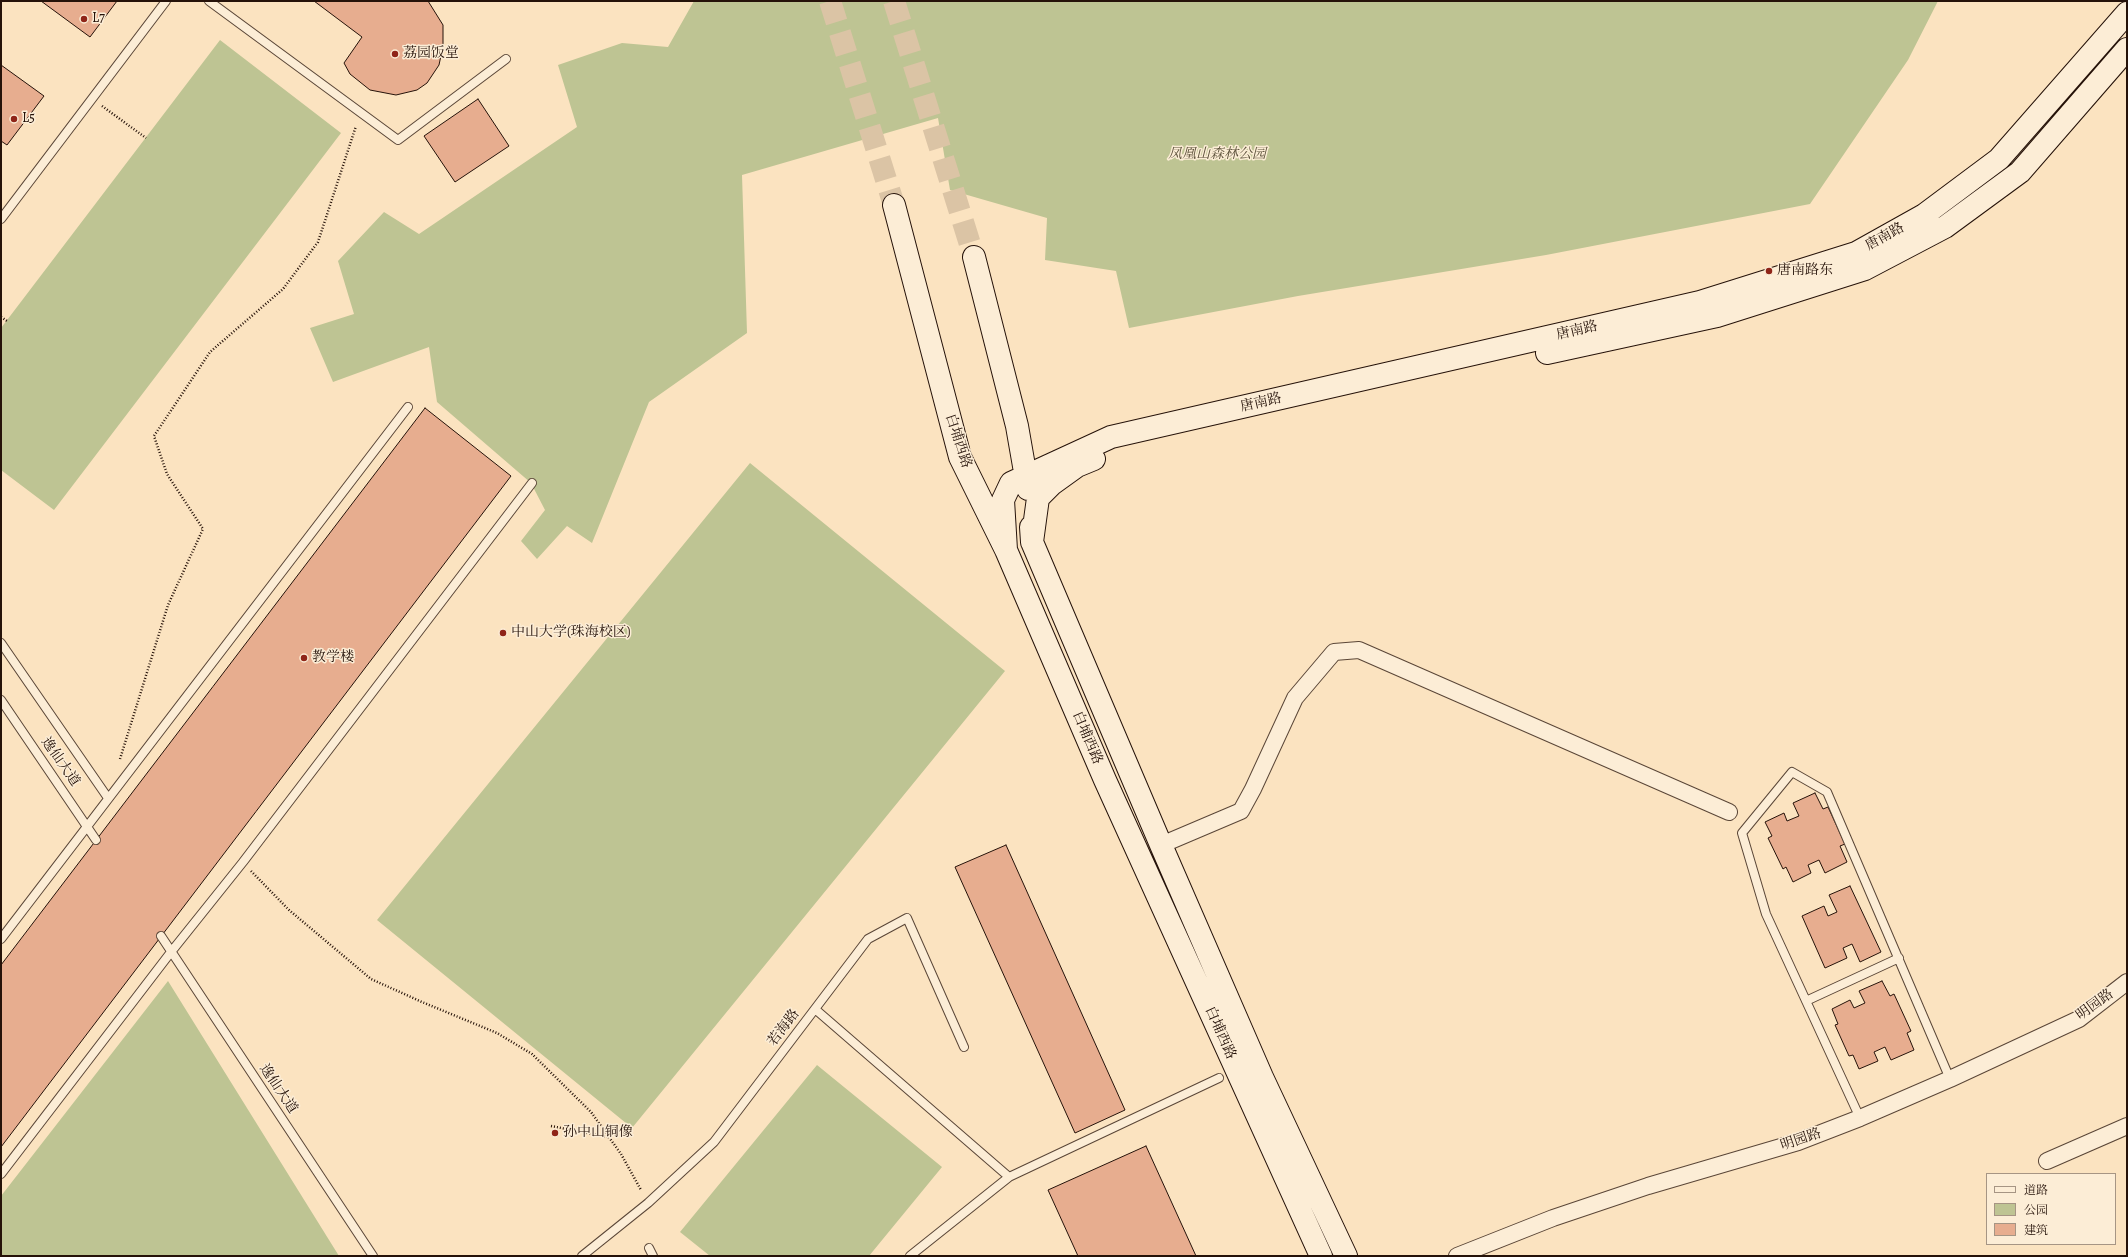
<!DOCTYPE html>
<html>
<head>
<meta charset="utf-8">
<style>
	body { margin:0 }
	#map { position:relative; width:2128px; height:1257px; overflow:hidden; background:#fbe3c0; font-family:Alegreya,"Noto Serif SC",serif }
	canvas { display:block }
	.frame { position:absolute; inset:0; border:2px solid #251209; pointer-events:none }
	.legend { position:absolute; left:1986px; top:1173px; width:130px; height:72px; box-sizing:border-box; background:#fcedd6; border:1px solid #a69584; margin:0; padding:5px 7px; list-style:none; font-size:12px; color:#251209 }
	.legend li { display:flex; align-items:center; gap:8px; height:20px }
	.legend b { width:20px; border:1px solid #a69584 }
</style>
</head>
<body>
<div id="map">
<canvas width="2128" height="1257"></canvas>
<div class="frame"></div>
<ul class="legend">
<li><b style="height:5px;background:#fcedd6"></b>道路</li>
<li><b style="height:11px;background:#bec493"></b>公园</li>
<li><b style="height:11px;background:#e7ad8f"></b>建筑</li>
</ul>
</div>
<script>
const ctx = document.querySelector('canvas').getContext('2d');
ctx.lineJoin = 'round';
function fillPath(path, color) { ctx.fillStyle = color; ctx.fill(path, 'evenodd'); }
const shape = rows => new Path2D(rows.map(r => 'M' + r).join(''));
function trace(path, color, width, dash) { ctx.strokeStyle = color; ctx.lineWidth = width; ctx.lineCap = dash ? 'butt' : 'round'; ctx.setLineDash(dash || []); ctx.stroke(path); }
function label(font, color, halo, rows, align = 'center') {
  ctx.font = font + ' Alegreya,"Noto Serif SC",serif'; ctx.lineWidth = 3; ctx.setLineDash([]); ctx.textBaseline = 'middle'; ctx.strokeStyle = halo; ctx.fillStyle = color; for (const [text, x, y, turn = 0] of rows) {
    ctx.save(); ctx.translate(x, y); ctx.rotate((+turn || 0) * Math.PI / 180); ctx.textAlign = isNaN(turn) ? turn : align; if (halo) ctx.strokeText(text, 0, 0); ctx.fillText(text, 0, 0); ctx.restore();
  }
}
fillPath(shape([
	[694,1,1938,1,1908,60,1810,204,1546,255,1298,296,1129,328,1116,271,1045,260,1047,218,950,190,938,118,742,175,747,333,649,402,592,543,567,526,537,559,521,541,545,510,531,483,437,402,429,347,333,382,310,328,354,314,338,261,384,212,419,234,577,127,558,65,622,43,668,47],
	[220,40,341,133,54,510,1,470,1,328],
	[750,463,1005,671,632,1128,377,920],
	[168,981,339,1256,1,1256,1,1196],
	[817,1065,942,1167,869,1256,710,1256,680,1232]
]), '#bec493');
const building = shape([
	[41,1,117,1,90,37,41,1],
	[314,1,428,1,443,25,443,46,439,65,427,83,417,90,396,95,370,90,350,74,344,63,362,37,314,1],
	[1,65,44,96,7,145,1,141,1,65],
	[478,99,509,146,455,182,424,136,478,99],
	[425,408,511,476,1,1147,1,965,425,408],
	[1815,793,1823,809,1828,807,1845,844,1840,846,1847,862,1825,873,1819,860,1808,865,1811,873,1793,882,1786,867,1783,869,1768,838,1772,836,1765,822,1784,813,1787,821,1799,816,1793,803,1815,793],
	[1006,845,1125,1110,1075,1133,955,867,1006,845],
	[1850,886,1881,952,1860,962,1852,944,1843,948,1847,958,1825,968,1802,916,1824,906,1828,916,1837,912,1829,895,1850,886],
	[1882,981,1890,996,1894,994,1911,1031,1907,1033,1914,1050,1891,1060,1885,1047,1874,1052,1878,1061,1859,1069,1853,1055,1849,1056,1835,1025,1838,1024,1832,1009,1850,1000,1854,1008,1865,1003,1859,991,1882,981],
	[1146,1146,1196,1256,1078,1256,1048,1190,1146,1146]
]);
fillPath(building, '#e7ad8f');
trace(building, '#251209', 1);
trace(shape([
	[830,1,894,205],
	[894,1,974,257]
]), '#dbc4a5', 22, [22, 11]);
const lane = shape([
	[209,1,398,140,506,59],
	[1,219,166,1],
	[1,643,108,798],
	[1,700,96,840],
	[161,936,373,1256],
	[1,939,408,407],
	[1806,1001,1899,958],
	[815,1009,1009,1177,1219,1078],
	[1860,1118,1766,914,1742,833,1792,772,1827,792,1950,1079],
	[1,1174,171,952,243,862,532,483],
	[649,1248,653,1256],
	[582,1256,648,1203,714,1142,868,939,907,918,964,1047],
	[910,1256,1009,1177]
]);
const street = shape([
	[1161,845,1241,811,1253,789,1295,698,1334,652,1359,650,1729,812],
	[2047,1161,2127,1126],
	[1457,1256,1553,1218,1648,1186,1798,1142,1860,1118,1950,1079,2079,1019,2127,982]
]);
const secondary = shape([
	[894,205,960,457,1006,550,1105,780,1321,1256],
	[974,257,1017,426,1028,489],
	[1547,353,1717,316,1865,269,1945,227,2020,172,2127,49],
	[1031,527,1032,542,1161,845,1262,1077,1346,1256],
	[1032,542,1038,498,1052,484,1077,466,1094,459],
	[1006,550,1003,500,1011,483,1111,437,1700,302,1856,253,1924,215,1999,159,2127,13]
]);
trace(lane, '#5a4637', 10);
trace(street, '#5a4637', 18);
trace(secondary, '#251209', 24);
trace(shape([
	[102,106,146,138],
	[1,317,7,321],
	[120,759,168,605,203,529,167,474,154,436,210,352,283,289,318,242,356,126],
	[251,871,289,910,371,979,422,1002,497,1033,532,1054,591,1112,621,1154,641,1190],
	[551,1126,608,1137]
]), '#251209', 2.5, [1, 2]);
trace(lane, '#fcedd6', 8);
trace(street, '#fcedd6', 16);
trace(secondary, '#fcedd6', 22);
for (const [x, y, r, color] of [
	[84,19,4,"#8f2418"],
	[395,54,4,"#8f2418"],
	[14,119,4,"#8f2418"],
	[1769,271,4,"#8f2418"],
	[503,633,4,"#8f2418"],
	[304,658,4,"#8f2418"],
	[555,1133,4,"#8f2418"]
]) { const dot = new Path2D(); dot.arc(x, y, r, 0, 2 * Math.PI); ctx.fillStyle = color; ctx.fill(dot); trace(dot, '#fcedd6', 1.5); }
label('14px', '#251209', '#fcedd6', [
	["L7",92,19],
	["荔园饭堂",403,54],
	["L5",22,119],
	["唐南路东",1777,271],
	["中山大学(珠海校区)",511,633],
	["教学楼",312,658],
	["孙中山铜像",563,1133]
], 'left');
label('italic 14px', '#5b5039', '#fcedd6', [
	["凤凰山森林公园",1217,155]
]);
label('14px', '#251209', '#fcedd6', [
	["唐南路",1885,237,-29],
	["唐南路",1577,331,-13],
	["唐南路",1261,403,-13],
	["白埔西路",958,441,72],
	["白埔西路",1087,738,67],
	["逸仙大道",60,762,55],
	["明园路",2095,1005,-36],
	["若海路",784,1028,-53],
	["白埔西路",1220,1033,66],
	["逸仙大道",278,1089,56],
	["明园路",1801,1140,-19]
]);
</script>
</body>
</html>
